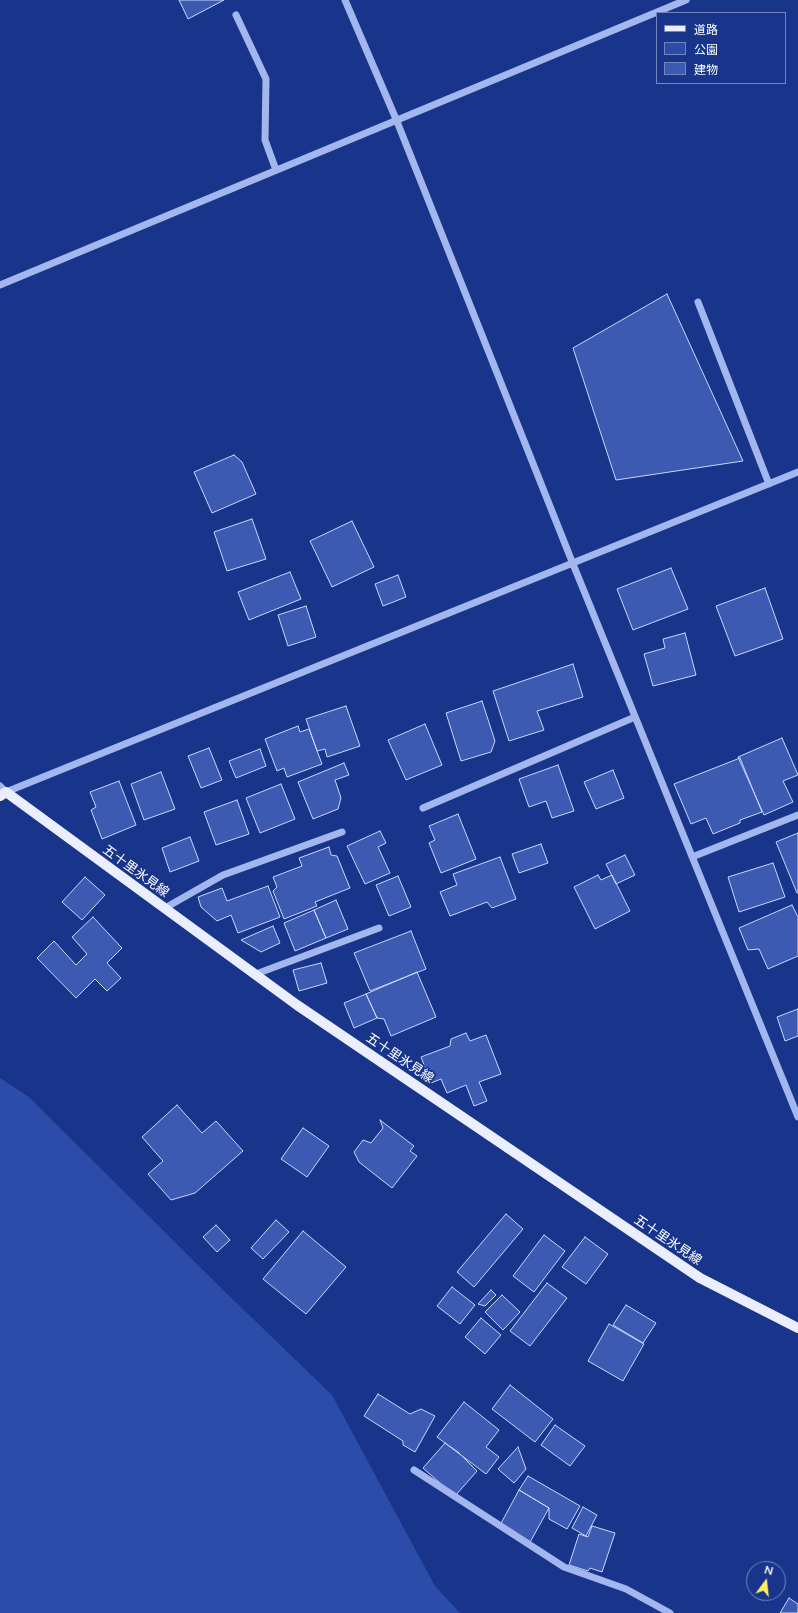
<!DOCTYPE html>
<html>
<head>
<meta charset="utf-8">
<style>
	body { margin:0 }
	#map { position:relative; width:798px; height:1613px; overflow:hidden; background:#18358b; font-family:Lato,"Noto Sans JP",sans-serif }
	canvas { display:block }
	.legend { position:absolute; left:656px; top:12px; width:130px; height:72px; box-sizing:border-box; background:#18358b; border:1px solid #7486b9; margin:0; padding:5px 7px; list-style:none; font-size:12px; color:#fff }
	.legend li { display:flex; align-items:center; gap:8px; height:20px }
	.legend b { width:20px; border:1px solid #7486b9 }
	.north { position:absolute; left:746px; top:1561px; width:40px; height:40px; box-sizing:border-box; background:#18358b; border:1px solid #7486b9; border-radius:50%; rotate:15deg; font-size:11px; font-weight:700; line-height:16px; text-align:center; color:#fff }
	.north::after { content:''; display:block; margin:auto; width:14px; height:18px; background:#ffef60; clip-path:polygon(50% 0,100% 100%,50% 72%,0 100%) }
</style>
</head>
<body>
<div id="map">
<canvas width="798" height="1613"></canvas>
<ul class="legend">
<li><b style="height:5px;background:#eaeeff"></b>道路</li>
<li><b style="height:11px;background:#2b4ca9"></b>公園</li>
<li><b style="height:11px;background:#3d5ab2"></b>建物</li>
</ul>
<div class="north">N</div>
</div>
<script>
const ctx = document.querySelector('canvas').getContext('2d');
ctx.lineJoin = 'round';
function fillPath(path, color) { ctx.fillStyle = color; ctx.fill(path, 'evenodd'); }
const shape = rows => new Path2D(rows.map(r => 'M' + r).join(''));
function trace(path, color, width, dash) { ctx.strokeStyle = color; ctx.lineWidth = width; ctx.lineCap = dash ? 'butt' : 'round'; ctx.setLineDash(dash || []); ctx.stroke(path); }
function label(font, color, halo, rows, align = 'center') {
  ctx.font = font + ' Lato,"Noto Sans JP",sans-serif'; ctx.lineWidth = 3.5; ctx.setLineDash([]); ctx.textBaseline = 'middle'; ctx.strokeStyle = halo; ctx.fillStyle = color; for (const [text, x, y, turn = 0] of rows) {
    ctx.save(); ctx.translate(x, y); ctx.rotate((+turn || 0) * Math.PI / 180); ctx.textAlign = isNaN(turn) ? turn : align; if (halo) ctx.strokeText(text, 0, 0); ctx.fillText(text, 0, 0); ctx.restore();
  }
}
fillPath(shape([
	[0,1078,29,1097,219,1286,332,1395,435,1586,460,1613,0,1613]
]), '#2b4ca9');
const building = shape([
	[179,0,224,0,188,19,179,0],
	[667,294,743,461,616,480,573,348,667,294],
	[234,455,242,462,256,494,212,513,194,472,234,455],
	[252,519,266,559,227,571,214,532,252,519],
	[352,521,374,567,332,587,310,541,352,521],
	[671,568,688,609,633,630,617,589,671,568],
	[290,572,301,599,249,620,238,592,290,572],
	[398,575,406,597,383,606,375,584,398,575],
	[765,588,783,639,735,656,716,606,765,588],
	[306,606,316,637,288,646,278,615,306,606],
	[685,633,696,675,653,686,644,654,665,648,663,639,685,633],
	[573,664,583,697,537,711,544,730,509,741,493,691,573,664],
	[482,701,495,741,491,752,461,761,446,713,482,701],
	[346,706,360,746,327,757,325,749,317,751,306,719,346,706],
	[425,724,442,765,406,780,388,740,425,724],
	[298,726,300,732,309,729,322,764,287,777,284,768,277,771,265,739,298,726],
	[782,738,798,775,783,781,793,802,764,815,738,757,782,738],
	[209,748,222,780,201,788,188,756,209,748],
	[260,749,266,766,236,778,229,761,260,749],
	[740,758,762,812,740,820,740,823,713,834,706,818,691,824,674,784,740,758],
	[344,763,349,775,335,780,341,798,338,809,313,819,298,782,344,763],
	[558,765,574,811,552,818,546,801,529,807,519,779,558,765],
	[613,770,624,798,596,809,584,782,613,770],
	[161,772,175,809,144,820,131,784,161,772],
	[119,781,136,825,102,839,91,810,96,807,90,792,119,781],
	[281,784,295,819,260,833,246,798,281,784],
	[237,800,249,834,216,845,204,812,237,800],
	[458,814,476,859,441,873,429,843,435,840,429,826,458,814],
	[380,831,386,843,378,847,390,873,365,884,347,846,380,831],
	[798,833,798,893,797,893,776,842,798,833],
	[190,837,199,861,170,872,162,848,190,837],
	[541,844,548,863,519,873,512,854,541,844],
	[329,847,331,855,337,856,350,888,315,902,317,906,284,919,273,891,277,887,273,877,302,866,299,858,329,847],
	[625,855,635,875,616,884,606,864,625,855],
	[500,857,516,899,492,908,487,902,450,916,440,892,457,885,453,874,500,857],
	[773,863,785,897,739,912,728,877,773,863],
	[598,875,601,880,612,875,630,911,595,929,574,887,598,875],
	[398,876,411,907,389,916,376,885,398,876],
	[85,877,105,895,82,920,62,902,85,877],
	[268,886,280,917,238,933,231,915,217,921,201,907,198,897,222,888,227,901,268,886],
	[336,900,348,929,326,938,314,910,336,900],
	[792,905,798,917,798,956,768,969,759,949,748,950,739,928,792,905],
	[314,910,326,938,295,951,284,923,314,910],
	[93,917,122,948,107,963,121,978,107,991,95,979,76,998,37,958,54,941,76,965,87,954,72,937,93,917],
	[273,926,280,943,261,952,241,940,273,926],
	[411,931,426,969,370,991,354,953,411,931],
	[321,963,327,983,299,991,293,970,321,963],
	[417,972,436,1017,391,1036,384,1019,377,1018,366,994,417,972],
	[366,994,377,1018,354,1028,344,1003,366,994],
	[798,1009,798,1036,785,1041,777,1017,798,1009],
	[466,1033,470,1041,486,1035,501,1074,479,1082,487,1101,474,1106,466,1085,447,1093,441,1079,431,1083,421,1057,450,1046,451,1039,466,1033],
	[177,1105,202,1133,216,1121,243,1151,195,1193,171,1200,148,1174,163,1161,142,1137,177,1105],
	[380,1120,414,1146,410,1151,417,1156,392,1188,359,1162,354,1152,363,1140,371,1143,383,1128,380,1120],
	[303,1128,329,1146,307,1177,281,1159,303,1128],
	[506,1214,523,1229,474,1287,457,1272,506,1214],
	[276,1220,289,1232,263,1259,251,1248,276,1220],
	[216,1225,230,1240,217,1252,203,1237,216,1225],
	[303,1231,346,1267,306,1314,263,1279,303,1231],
	[544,1235,565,1251,534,1292,513,1276,544,1235],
	[585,1237,608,1254,586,1284,562,1267,585,1237],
	[547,1283,567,1298,530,1346,510,1331,547,1283],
	[452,1287,475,1305,460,1324,437,1306,452,1287],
	[491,1290,496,1295,485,1306,478,1304,491,1290],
	[502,1295,520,1312,503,1330,485,1312,502,1295],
	[626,1305,656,1323,643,1343,613,1325,626,1305],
	[481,1318,501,1335,485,1354,465,1337,481,1318],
	[609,1324,644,1344,623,1381,588,1361,609,1324],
	[510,1385,553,1419,535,1442,492,1409,510,1385],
	[378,1394,410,1414,421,1409,435,1416,415,1452,403,1445,403,1441,364,1416,378,1394],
	[464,1402,499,1430,486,1447,499,1457,486,1474,437,1437,464,1402],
	[555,1425,585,1446,570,1466,541,1445,555,1425],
	[445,1443,458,1452,477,1471,455,1496,423,1468,445,1443],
	[518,1447,526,1469,514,1483,498,1469,518,1447],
	[528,1476,580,1506,567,1529,549,1519,549,1508,519,1490,528,1476],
	[519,1490,549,1508,529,1544,499,1527,519,1490],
	[583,1507,597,1515,586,1536,572,1528,583,1507],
	[592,1526,615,1533,602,1572,590,1568,588,1571,569,1565,579,1534,588,1537,592,1526],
	[789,1598,798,1604,798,1613,780,1613,789,1598]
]);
fillPath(building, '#3d5ab2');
trace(building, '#c9d6fa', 1);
trace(shape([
	[345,0,396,119,573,564,798,1117],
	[236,15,266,79,265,140,276,170],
	[0,285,686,0],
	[698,302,769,484],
	[0,786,6,792,798,472],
	[423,808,635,717],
	[692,857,798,815],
	[165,908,223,875,342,832],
	[256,974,379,928],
	[414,1470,564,1567,626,1589,670,1613]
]), '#a3b6ee', 7);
trace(shape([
	[0,796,6,792,297,1005,700,1278,798,1328]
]), '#eaeeff', 10);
label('13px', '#fff', '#18358b', [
	["五十里氷見線",136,871,36],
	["五十里氷見線",400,1058,34],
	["五十里氷見線",668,1240,34]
]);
</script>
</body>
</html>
